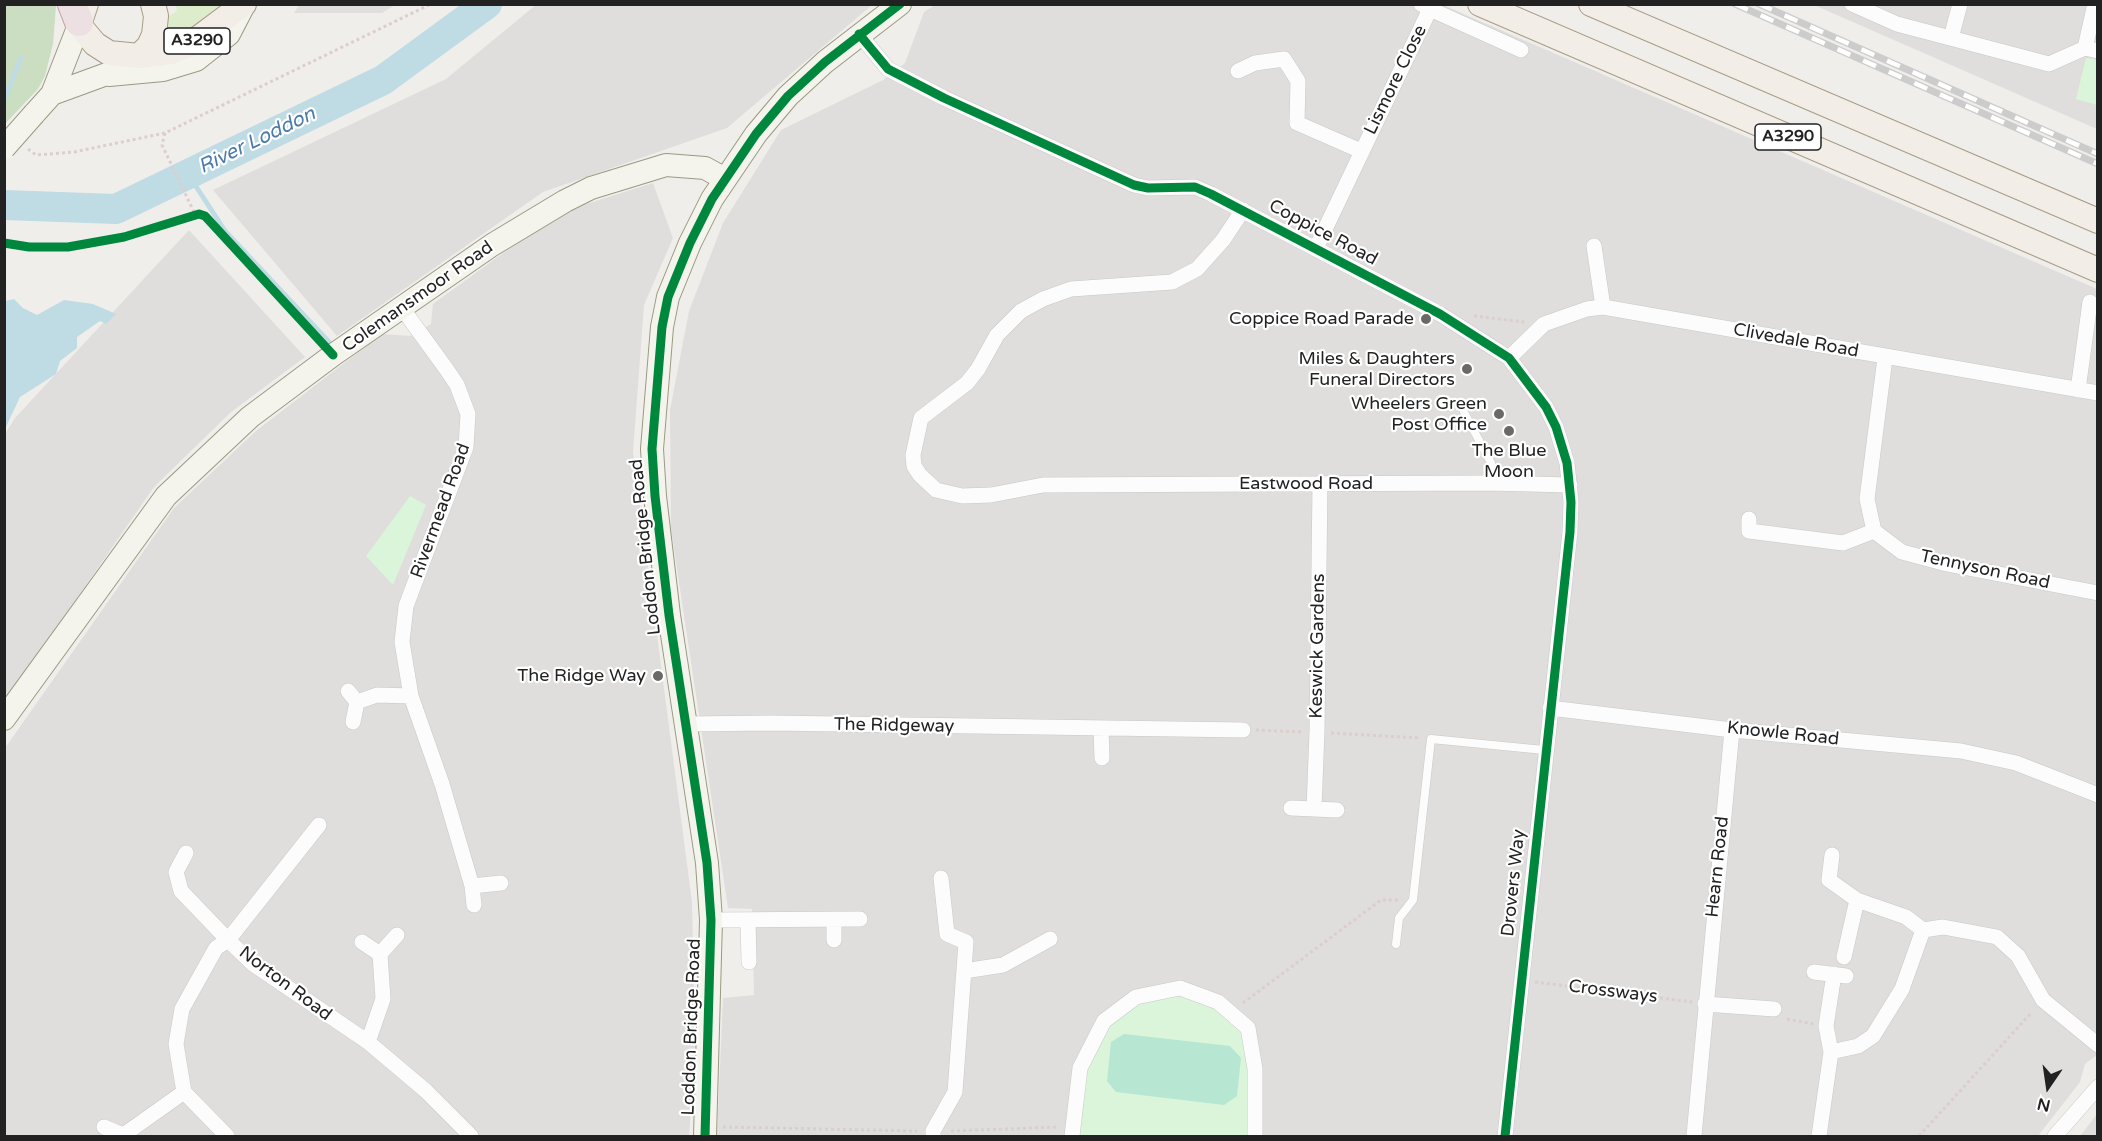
<!DOCTYPE html>
<html>
<head>
<meta charset="utf-8">
<style>
	body { margin:0 }
	#map { position:relative; width:2102px; height:1141px; overflow:hidden; background:#f0eeeb; font-family:"Varela Round",sans-serif }
	canvas { display:block }
	.frame { position:absolute; inset:0; border:6px solid #222; pointer-events:none }
	.north { position:absolute; left:2018px; top:1057px; width:60px; height:60px; -webkit-text-stroke:4px #fff; paint-order:stroke; rotate:193deg; font-size:16px; font-weight:700; line-height:24px; text-align:center; color:#222 }
	.north::after { content:''; display:block; margin:auto; width:21px; height:27px; background:#222; clip-path:polygon(50% 0,100% 100%,50% 72%,0 100%) }
</style>
</head>
<body>
<div id="map">
<canvas width="2102" height="1141"></canvas>
<div class="frame"></div>
<div class="north">N</div>
</div>
<script>
const ctx = document.querySelector('canvas').getContext('2d');
ctx.lineJoin = 'round';
function fillPath(path, color) { ctx.fillStyle = color; ctx.fill(path, 'evenodd'); }
const shape = rows => new Path2D(rows.map(r => 'M' + r).join(''));
function trace(path, color, width, dash) { ctx.strokeStyle = color; ctx.lineWidth = width; ctx.lineCap = dash ? 'butt' : 'round'; ctx.setLineDash(dash || []); ctx.stroke(path); }
function label(font, color, halo, rows, align = 'center') {
  ctx.font = font + ' "Varela Round",sans-serif'; ctx.lineWidth = 4.5; ctx.setLineDash([]); ctx.textBaseline = 'middle'; ctx.strokeStyle = halo; ctx.fillStyle = color; for (const [text, x, y, turn = 0] of rows) {
    ctx.save(); ctx.translate(x, y); ctx.rotate((+turn || 0) * Math.PI / 180); ctx.textAlign = isNaN(turn) ? turn : align; if (halo) ctx.strokeText(text, 0, 0); ctx.fillText(text, 0, 0); ctx.restore();
  }
}
fillPath(shape([
	[537,4,872,5,727,128,543,192,337,336,213,190,446,79],
	[935,5,1443,5,2097,289,2097,1055,2085,1064,2080,1082,2038,1136,717,1136,723,998,754,995,752,909,728,908,671,529,670,410,689,311,723,223,781,130,883,80,905,63,924,12],
	[1814,5,2097,5,2097,129],
	[653,183,673,238,644,305,633,452,692,902,695,1056,689,1136,5,1136,5,748,174,508,256,431,382,334,411,336,431,324,433,304,532,232,583,205],
	[189,230,305,357,231,412,154,487,5,702,5,434,15,418],
	[2097,1114,2097,1136,2080,1136]
]), '#dfdedc');
fillPath(shape([
	[176,5,224,5,212,17,180,37,162,41,166,18,177,11]
]), '#ddeccb');
fillPath(shape([
	[5,4,56,6,53,44,45,76,38,89,5,124]
]), '#cbdec1');
fillPath(shape([
	[2086,58,2097,60,2097,105,2076,99],
	[410,496,426,505,393,585,366,556],
	[1180,988,1248,1028,1255,1136,1072,1136,1080,1068,1104,1021,1136,997]
]), '#daf5da');
fillPath(shape([
	[1124,1034,1230,1046,1241,1058,1237,1096,1224,1105,1116,1092,1107,1081,1111,1042]
]), '#b7e6d2');
fillPath(shape([
	[299,5,299,4,395,5,382,13,294,13]
]), '#e0dfde');
fillPath(shape([
	[14,299,23,308,37,315,64,300,93,304,116,314,106,324,100,321,77,337,77,348,60,361,56,374,20,397,5,429,5,301]
]), '#bfdbe3');
trace(shape([
	[4,100,21,58],
	[188,174,225,231,329,342]
]), '#bfdbe3', 5);
trace(shape([
	[4,205,116,209,383,80,487,4]
]), '#bfdbe3', 30);
const lane = shape([
	[1464,412,1491,463,1489,483],
	[1396,944,1399,918,1413,900,1431,739,1544,750]
]);
const street = shape([
	[1852,4,1897,24,2049,64,2085,48,2098,51],
	[1430,9,1521,50],
	[859,34,888,69,944,98,1134,185,1148,188,1195,187,1211,194,1440,314,1509,358,1546,407,1556,427,1567,463,1571,502,1570,532,1505,1136],
	[1951,38,1960,4],
	[2085,48,2095,4],
	[1238,71,1255,63,1284,59,1298,81,1297,123,1361,151],
	[1243,210,1223,240,1197,269,1172,282,1071,289,1043,299,1021,311,997,335,978,369,967,383,921,418,913,455,914,466,920,475,936,490,962,496,991,495,1043,485,1489,483,1570,485],
	[1594,246,1603,307],
	[1316,248,1430,9,1421,4],
	[402,308,447,370,457,385,468,414,466,447,406,606,402,642,411,696,442,784,472,886,474,905],
	[1509,358,1544,324,1587,309,1603,307,2098,393],
	[1885,358,1867,499,1874,531,1902,552,1947,564,2098,593],
	[2078,390,2090,302],
	[1749,519,1749,531,1843,543,1874,531],
	[348,691,357,702,377,695,411,696],
	[1550,708,1732,730,1961,751,2016,763,2098,795],
	[353,722,357,702],
	[687,724,771,723,1243,730],
	[1101,729,1102,758],
	[1291,808,1337,810],
	[1314,808,1317,732,1320,483],
	[186,853,176,872,181,891,228,940,319,825],
	[1832,855,1829,880,1857,900,1906,917,1923,930,1943,927,1997,937,2018,956,2043,1000,2098,1045],
	[472,886,501,883],
	[711,920,860,919],
	[748,920,749,962],
	[834,940,834,919],
	[362,942,380,954],
	[1844,957,1857,900],
	[964,971,1003,965,1050,939],
	[1814,972,1846,976],
	[1705,1004,1774,1009],
	[368,1042,383,999,380,954,397,935],
	[1831,1052,1858,1046,1873,1036,1902,989,1923,930],
	[104,1127,123,1135],
	[122,1136,184,1092],
	[227,1136,184,1092,176,1044,182,1009,216,948,228,940,253,964,368,1042,426,1091,471,1136],
	[933,1136,933,1131,955,1092,966,942,947,934,941,878],
	[1072,1136,1080,1068,1104,1021,1136,997,1180,988,1218,1002,1248,1028,1255,1069,1255,1136],
	[1694,1136,1732,730],
	[1819,1136,1831,1052,1826,1026,1834,974],
	[2055,1136,2098,1087]
]);
const secondary = shape([
	[109,75,163,70,196,60,229,34,244,5],
	[52,94,123,68],
	[34,114,52,94,79,25],
	[4,719,166,496,250,417,333,355,492,245,565,201,591,188,666,165,705,168,725,179],
	[705,1136,711,920,707,863,669,615,655,496,652,449,662,327,668,297,690,243,712,199,756,134,788,96,825,62,900,4]
]);
const primary = shape([
	[86,4,79,25,95,44,109,53,139,56,171,52,189,45,244,4],
	[1480,4,2098,270],
	[1591,4,2098,221],
	[140,55,149,46,154,35,156,16,153,4]
]);
const highway = shape([
	[72,4,79,22]
]);
trace(lane, '#c9c8c7', 9);
trace(street, '#c9c8c7', 16);
trace(secondary, '#999a82', 24);
trace(primary, '#a79c86', 26);
trace(highway, '#c5a2ac', 30);
trace(shape([
	[165,133,162,145,195,214],
	[28,149,36,155,74,152,165,133,431,4],
	[1474,316,1524,322],
	[1256,730,1304,732],
	[1331,733,1421,738],
	[1535,982,1692,1002],
	[1243,1003,1381,900,1399,900],
	[1787,1019,1813,1024],
	[723,1127,917,1131],
	[951,1131,1058,1127],
	[1919,1136,2032,1012]
]), '#dccecd', 3, [3, 3]);
trace(lane, '#fdfcfc', 8);
trace(street, '#fdfcfc', 15);
trace(secondary, '#f4f4ed', 22);
trace(primary, '#f3ede7', 24);
trace(highway, '#ece0e2', 28);
const rail = shape([
	[1735,4,2098,164],
	[1759,4,2098,154]
]);
trace(rail, '#ccc', 7);
trace(rail, '#fff', 4.5, [14]);
const secondaryBridge = shape([
	[4,148,34,114]
]);
trace(secondaryBridge, '#999a82', 24, []);
trace(secondaryBridge, '#f4f4ed', 22);
trace(shape([
	[859,34,888,69,944,98,1134,185,1148,188,1195,187,1211,194,1440,314,1509,358,1546,407,1556,427,1567,463,1571,502,1570,532,1505,1136],
	[4,243,29,247,68,247,124,237,199,214,205,216,333,355],
	[705,1136,711,920,707,863,669,615,655,496,652,449,662,327,668,297,690,243,712,199,756,134,788,96,825,62,900,4]
]), '#00873e', 9);
for (const [x, y, r, color] of [
	[1426,319,6,"#6a6968"],
	[1467,369,6,"#6a6968"],
	[1499,414,6,"#6a6968"],
	[1509,431,6,"#6a6968"],
	[658,676,6,"#6a6968"]
]) { const dot = new Path2D(); dot.arc(x, y, r, 0, 2 * Math.PI); ctx.fillStyle = color; ctx.fill(dot); trace(dot, '#fff', 2); }
for (const [x, y, w] of [
	[197,41,66],
	[1788,137,66]
]) { const box = new Path2D(); box.roundRect(x - w / 2, y - 13, w, 26, 4.5); ctx.fillStyle = '#fff'; ctx.fill(box); trace(box, '#222', 1.5); }
label('bold 16px', '#222', null, [
	["A3290",197,41],
	["A3290",1788,137]
]);
label('18px', '#222', '#fff', [
	["Lismore Close",1396,80,-64],
	["Coppice Road",1323,233,28],
	["Colemansmoor Road",418,297,-35],
	["Clivedale Road",1796,341,10],
	["Eastwood Road",1306,484],
	["Rivermead Road",441,511,-70],
	["Loddon Bridge Road",646,547,-96],
	["Tennyson Road",1985,570,12],
	["Keswick Gardens",1318,646,-89],
	["The Ridgeway",894,726,1],
	["Knowle Road",1783,734,6],
	["Hearn Road",1718,867,-84],
	["Drovers Way",1514,883,-84],
	["Norton Road",285,984,37],
	["Crossways",1613,992,7],
	["Loddon Bridge Road",692,1027,-88]
]);
label('18px', '#222', '#fff', [
	["Coppice Road Parade",1414,319],
	["Miles & Daughters",1455,359],
	["Funeral Directors",1455,380],
	["Wheelers Green",1487,404],
	["Post Office",1487,425],
	["The Blue",1509,451,"center"],
	["Moon",1509,472,"center"],
	["The Ridge Way",646,676]
], 'right');
label('italic 20px', '#4a7aab', '#fff', [
	["River Loddon",257,141,-26]
]);
</script>
</body>
</html>
